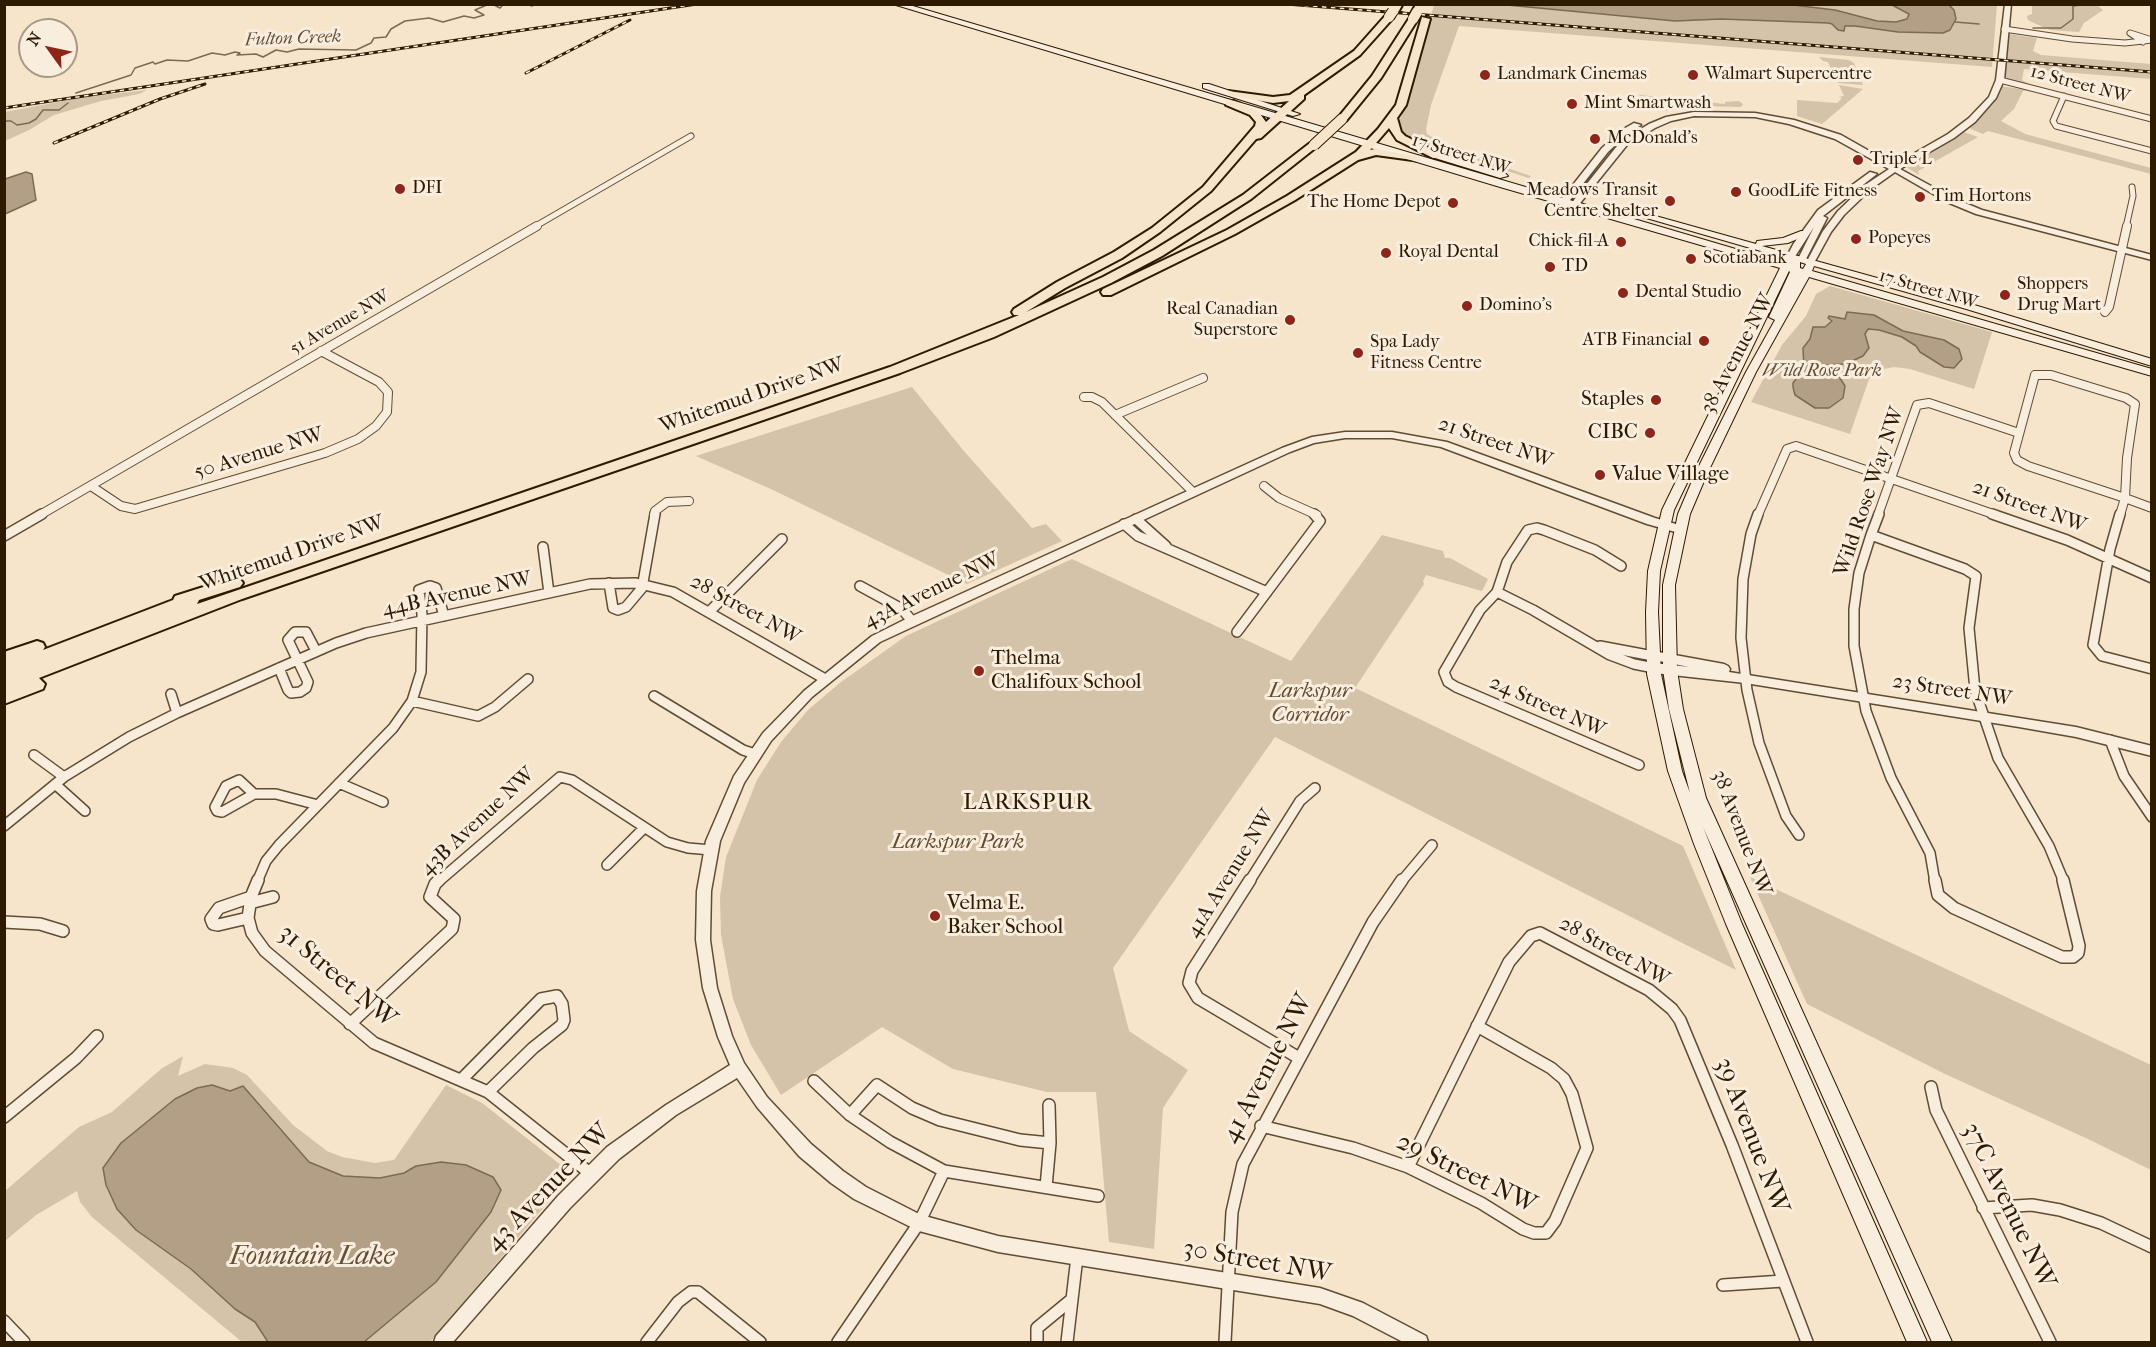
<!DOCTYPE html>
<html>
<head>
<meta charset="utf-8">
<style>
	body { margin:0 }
	#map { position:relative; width:2156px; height:1347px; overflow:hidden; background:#f6e4cb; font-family:"IM FELL French Canon",serif }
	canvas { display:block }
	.frame { position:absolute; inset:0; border:6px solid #2d1a01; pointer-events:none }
	.north { position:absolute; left:18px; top:18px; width:60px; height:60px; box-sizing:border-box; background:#f9eddd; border:2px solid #a79985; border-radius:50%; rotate:303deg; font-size:16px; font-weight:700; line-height:24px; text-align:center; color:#2d1a01 }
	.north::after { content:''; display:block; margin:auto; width:21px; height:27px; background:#8f2418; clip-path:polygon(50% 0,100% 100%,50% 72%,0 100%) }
</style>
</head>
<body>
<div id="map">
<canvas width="2156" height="1347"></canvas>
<div class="frame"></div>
<div class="north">N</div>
</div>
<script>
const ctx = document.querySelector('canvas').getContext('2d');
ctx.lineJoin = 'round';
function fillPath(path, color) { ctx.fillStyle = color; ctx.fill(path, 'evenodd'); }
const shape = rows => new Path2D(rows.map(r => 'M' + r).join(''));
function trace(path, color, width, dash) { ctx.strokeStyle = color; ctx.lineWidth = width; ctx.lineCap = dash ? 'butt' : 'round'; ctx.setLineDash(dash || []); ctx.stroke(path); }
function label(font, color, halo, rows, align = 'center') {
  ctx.font = font + ' "IM FELL French Canon",serif'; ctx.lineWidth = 6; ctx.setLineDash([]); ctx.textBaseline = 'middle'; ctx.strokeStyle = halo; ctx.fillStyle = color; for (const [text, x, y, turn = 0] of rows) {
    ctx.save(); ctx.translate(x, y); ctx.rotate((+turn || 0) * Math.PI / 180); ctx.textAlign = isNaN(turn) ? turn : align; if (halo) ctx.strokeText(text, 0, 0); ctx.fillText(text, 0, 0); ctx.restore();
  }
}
fillPath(shape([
	[1434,5,1997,5,1992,67,1459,26,1431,105,1426,129,1427,134,1453,150,1531,176,1529,178,1423,144,1400,134,1397,125,1405,108],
	[2032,5,2032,4,2104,5,2098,6,2103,10,2084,23,2079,32,2050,30,2034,23,2028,20,2027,16,2032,14],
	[2009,34,2037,38,2033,51,2041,55,2151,64,2151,79,2024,69,2022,80,2029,84,2010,80,2004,77],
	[1819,57,1849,60,1854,63,1863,85,1838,83,1828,62,1823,61],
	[1839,85,1863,89,1822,124,1797,116,1797,100,1837,103,1842,98,1839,97,1844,96],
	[2001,86,2027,90,2023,91,2014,109,2001,121,2025,134,2151,168,2151,174,1988,131,1983,134,1971,129,1969,127,1992,105],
	[147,90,139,94,101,101,54,115,29,130,5,141,5,112,79,98],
	[1640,95,1725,104,1725,102,1739,101,1743,104,1741,107,1696,106,1664,111,1639,99,1638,97],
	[1961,131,1978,137,1918,171,1919,175,1905,166],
	[1830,286,1992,332,1974,389,1910,369,1894,367,1884,369,1869,379,1850,434,1751,402,1782,345,1806,316,1816,294],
	[912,387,963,450,1032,528,1046,524,1062,541,967,584,773,490,696,456],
	[1382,535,1443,551,1445,558,1450,558,1488,579,1482,591,1426,575,1423,581,1424,584,1355,688,1683,846,1736,970,1275,737,1113,968,1129,1031,1188,1070,1163,1108,1154,1249,1109,1242,1096,1092,1047,1092,953,1069,882,1027,781,1095,751,1045,733,999,721,935,720,897,726,857,757,780,781,742,808,710,841,682,906,636,1072,559,1291,661],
	[1750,877,2151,1065,2151,1170,2088,1139,1945,1074,1807,1004],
	[183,1056,178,1076,205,1064,233,1068,247,1075,293,1125,327,1151,342,1157,375,1163,394,1160,446,1085,482,1103,562,1166,565,1182,430,1342,242,1342,92,1217,80,1202,77,1191,36,1215,5,1241,5,1191,79,1127,112,1112,161,1069]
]), '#d4c2a9');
const water = shape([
	[1793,5,1835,10,1877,21,1896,22,1907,19,1909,14,1892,5,1949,5,1954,10,1956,19,1950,30,1943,33,1898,32,1855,26,1845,26,1844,31,1838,30,1832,24,1828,23,1721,19,1675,21,1507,5,1793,5],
	[26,172,32,174,36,200,5,214,5,179,26,172],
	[1847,312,1874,315,1903,331,1944,340,1959,349,1962,359,1954,368,1944,367,1920,352,1916,346,1902,337,1879,330,1868,329,1865,334,1869,348,1863,356,1846,364,1824,365,1828,370,1838,375,1845,386,1843,398,1829,408,1815,408,1795,395,1793,387,1793,383,1804,368,1803,348,1810,339,1813,327,1825,327,1832,321,1828,318,1829,316,1845,319,1847,312],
	[212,1085,230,1091,243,1086,309,1162,343,1176,380,1178,404,1173,416,1166,441,1162,466,1165,493,1177,501,1190,491,1212,436,1282,364,1342,268,1342,255,1322,235,1309,191,1269,136,1230,117,1209,106,1185,103,1168,121,1143,175,1099,197,1088,212,1085]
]);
fillPath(water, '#b29f86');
trace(water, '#7d6a51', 1.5);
trace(shape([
	[492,4,500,8,504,4],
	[511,4,514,5],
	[531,6,539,4],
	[1955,22,1979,24],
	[2033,28,2061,28,2073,19,2073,6,2088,4],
	[76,93,131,75,135,68,153,62,155,64,167,60,188,61,212,53,225,55,235,52,240,53,237,55,256,54,263,57,276,50,287,52,299,49,356,50,371,43,374,38,386,37,391,29,405,21,429,18,443,22,464,16,474,18,484,15,475,10,489,4],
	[4,121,11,121,17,125,29,123,36,119,43,110,59,110,68,103]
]), '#7d6a51', 1.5);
const minorFar3 = shape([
	[2004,29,2072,39,2125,43,2152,40],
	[2143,42,2130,33,2152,40],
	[2000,80,2152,119],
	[2064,96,2053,121,2056,126,2152,151],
	[534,227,691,136],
	[2126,227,2133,196,2132,187]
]);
const minorFar2 = shape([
	[2105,312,2109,307,2127,226],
	[2035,375,2051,375,2126,398,2135,404,2127,458,2125,498,2028,466,2017,460,2014,453,2035,375],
	[1084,397,1092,397,1102,402,1193,492],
	[1115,415,1203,378],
	[91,486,121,506,135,509,325,453,358,439,376,426,387,412,388,392,379,382,321,351],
	[1264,486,1279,498,1317,515],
	[2125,498,2152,508],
	[40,515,537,226],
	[654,515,655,511,667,502,689,501],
	[1758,515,1787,449,1796,446,1996,515],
	[1878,515,1917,405,1929,403,2019,433],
	[2120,515,2125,498]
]);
const minorFar1 = shape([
	[1758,514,1751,534,1743,579,1741,638,1747,690,1759,743,1786,816,1799,835],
	[1992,514,2067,540,2152,578],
	[2120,514,2110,549,2093,645,2102,656,2152,669],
	[1136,519,1166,546],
	[1124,524,1138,536,1267,592],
	[1871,535,1965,569,1976,576,1969,628,1975,690,1998,758,2049,846,2064,882],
	[1871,535,1859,573,1854,609,1854,646,1866,711,1891,778,1930,853,1935,882],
	[1871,535,1879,514],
	[4,536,42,514],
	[543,547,549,593],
	[1621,566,1595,550,1544,530,1537,528,1528,530,1507,562,1497,592,1480,610,1444,672,1448,682,1456,687,1639,765],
	[609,583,613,608,618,610,626,607,642,588,655,514],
	[860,586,902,609,912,621],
	[1497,592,1533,610,1610,655,1634,664,1654,668],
	[709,612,782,539],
	[444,616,436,588,430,586,419,590,422,614,421,672,412,701,478,716,495,707,528,679],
	[1237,632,1320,521,1314,514],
	[1600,646,1653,656],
	[279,668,288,690,291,693,300,692,306,688,308,682,288,640,295,632,306,632,316,651],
	[171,694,177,713],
	[654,696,743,750,755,754],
	[2110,740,2124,776,2152,817],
	[34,755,64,777],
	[239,780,254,794,222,812,217,811,215,807,226,786,239,780],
	[339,783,383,802],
	[55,784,85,811],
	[254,794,276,794,318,805],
	[4,826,64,777,129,737,177,713,336,643,366,633,590,584,636,583,673,592,825,679],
	[607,865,644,828],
	[257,882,266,861,279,845,393,728,412,701],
	[438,882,560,777,572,780,667,842,688,848,711,850],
	[1249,882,1300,801,1315,788],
	[1401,882,1432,845]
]);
const minor = shape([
	[258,880,251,897,248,918,252,933,265,951,374,1043,488,1092,591,1174],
	[1250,880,1192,971,1189,983,1198,998,1299,1058],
	[1935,880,1938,895,1954,908,2062,957,2073,957,2078,953,2079,946,2063,880],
	[250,903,273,897],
	[248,918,218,925,213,924,211,919,219,908,251,897],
	[4,922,40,924,63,931],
	[350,1024,452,929,454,919,430,897,435,884,439,880],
	[461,1080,541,999,557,996,562,1004,564,1020,562,1025,533,1048,488,1092],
	[814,1081,850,1115],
	[1931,1087,1936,1110,2050,1342],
	[1049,1105,1050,1143],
	[4,1117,76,1058,97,1036],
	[1261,1126,1353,1148,1408,1167,1481,1203,1523,1229,1534,1233,1546,1233,1555,1221,1587,1148,1572,1094,1564,1079,1551,1068,1477,1026],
	[1408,1167,1509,962,1531,936,1540,933,1649,990,1672,1009,1680,1020,1732,1145,1807,1342],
	[1046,1187,1050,1143,1020,1140,940,1120,912,1108,877,1085,850,1115,890,1142,944,1171,1098,1196],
	[1983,1208,2032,1205,2060,1210,2101,1223,2152,1247],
	[1723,1285,1783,1281],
	[4,1321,24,1342],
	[647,1342,678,1302,691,1292,698,1292,760,1342],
	[838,1342,919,1223,944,1171],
	[1037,1342,1037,1328,1071,1300],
	[1067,1342,1077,1257],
	[1225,1342,1232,1212,1243,1164,1373,922,1402,880]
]);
const tertiary = shape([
	[2005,4,2011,4,2004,80,1996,98,1975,122,1954,138,1900,169,1953,198,1982,210,2152,255,2152,260,1976,214,1947,202,1895,172,1871,189,1844,215,1831,232,1814,263,1808,263,1807,261,1823,231,1838,211,1865,185,1889,169,1835,139,1789,124,1755,117,1694,116,1671,121,1655,128,1627,145,1577,207,1570,205,1621,141,1649,124,1666,117,1694,112,1755,113,1794,120,1841,135,1894,165,1948,134,1969,118,1989,97,1996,80,2005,4],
	[1634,123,1641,125,1626,135,1608,152,1567,204,1561,204,1561,200,1602,148,1620,131,1634,123],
	[1870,172,1877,174,1823,216,1827,218,1805,261,1798,259,1814,227,1794,258,1788,258,1787,256,1794,243,1818,210,1870,172],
	[1345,432,1392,432,1447,442,1655,518,1683,526,1684,529,1679,533,1647,524,1441,447,1392,438,1345,438,1314,443,1290,452,880,642,812,697,771,741,744,783,720,841,711,891,710,940,717,988,732,1036,744,1063,767,1097,811,1144,843,1171,866,1187,921,1215,998,1236,1320,1288,1363,1303,1426,1336,1428,1342,1403,1342,1353,1316,1320,1304,998,1252,919,1231,854,1199,831,1183,799,1156,757,1107,737,1078,676,1115,619,1159,570,1208,453,1342,434,1342,436,1336,558,1196,607,1147,666,1105,730,1065,718,1037,703,988,696,940,697,891,706,841,734,776,763,733,804,691,872,636,908,618,1282,448,1312,437,1345,432],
	[1653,651,1724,664,1728,666,1730,669,1729,672,2076,727,2152,746,2152,756,2076,737,2019,727,1745,683,1654,673,1650,671,1648,668,1650,665,1654,663,1689,667,1649,659,1647,656,1653,651]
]);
const secondary = shape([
	[906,4,1783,263,1785,258,1629,213,1634,210,1756,244,1757,241,1783,238,1801,231,1807,231,1807,235,1788,243,1762,246,1971,304,2152,359,2152,366,1963,308,1814,266,1812,271,2152,369,2152,376,1809,277,1756,372,1707,474,1690,514,1675,585,1677,670,1683,709,1706,798,1952,1342,1932,1342,1703,827,1742,924,1927,1342,1907,1342,1726,924,1694,844,1668,771,1647,674,1646,612,1648,571,1662,510,1780,268,1500,187,896,5,906,4],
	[1800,262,1806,264,1803,269,1800,268,1800,262],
	[1789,271,1790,272,1769,317,1775,320,1746,372,1695,474,1678,514,1663,585,1663,670,1669,709,1690,793,1682,771,1661,674,1658,612,1660,571,1674,510,1789,271],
	[1203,84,1209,84,1300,114,1293,116,1203,88,1203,84],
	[1438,153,1506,174,1508,176,1500,178,1435,158,1434,156,1438,153]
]);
const motorway = shape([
	[1405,4,1414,4,1409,13,1401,11,1405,4],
	[1386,15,1394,17,1360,55,1304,95,1304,99,1261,138,1256,139,1211,191,1160,232,1122,258,1065,288,1026,312,1103,277,1154,250,1243,195,1310,143,1314,142,1319,145,1251,199,1162,256,1111,283,994,337,900,373,242,599,39,678,45,684,43,689,4,704,4,652,37,641,43,643,45,647,43,650,173,600,175,596,235,577,240,579,243,583,240,587,199,600,197,604,890,367,1019,315,1014,315,1012,312,1014,309,1057,282,1114,252,1152,228,1203,187,1255,126,1256,122,1250,115,1226,105,1226,101,1234,101,1258,111,1266,122,1289,101,1273,103,1232,96,1227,93,1228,91,1273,97,1290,95,1354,51,1386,15],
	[1410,17,1418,19,1381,78,1346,121,1338,121,1337,119,1372,76,1410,17],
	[1422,17,1430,19,1406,105,1397,118,1401,132,1405,136,1441,154,1441,158,1433,158,1397,140,1389,128,1370,150,1375,149,1416,156,1420,157,1420,161,1376,155,1358,160,1295,200,1235,234,1111,295,1103,295,1101,292,1103,289,1227,230,1287,196,1356,152,1378,129,1396,105,1422,17]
]);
trace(minorFar3, '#5f4c34', 7);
trace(minorFar2, '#5f4c34', 10);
trace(minorFar1, '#5f4c34', 12);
trace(minor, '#5f4c34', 14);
trace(tertiary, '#5f4c34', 3);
trace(secondary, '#2d1a01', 2);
trace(motorway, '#2d1a01', 4);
trace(minorFar3, '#f9eddd', 5);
trace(minorFar2, '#f9eddd', 8);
trace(minorFar1, '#f9eddd', 9);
trace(minor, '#f9eddd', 11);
fillPath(tertiary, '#f9eddd');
fillPath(secondary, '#f9eddd');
fillPath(motorway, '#f6e4cb');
const rail = shape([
	[1286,4,2152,72],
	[526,73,630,20],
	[4,108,697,4],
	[54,143,160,99,205,84]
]);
trace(rail, '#2d1a01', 3);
trace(rail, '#f9eddd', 1.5, [4.5]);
const motorwayBridge = shape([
	[1389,17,1393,11],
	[1413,19,1417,12],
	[1314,145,1342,119]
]);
trace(motorwayBridge, '#2d1a01', 12, []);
trace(motorwayBridge, '#f6e4cb', 10);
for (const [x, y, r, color] of [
	[1485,75,6,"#8f2418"],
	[1693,75,6,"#8f2418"],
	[1572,104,6,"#8f2418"],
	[1595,139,6,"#8f2418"],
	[1858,160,6,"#8f2418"],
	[400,189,6,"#8f2418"],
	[1736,192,6,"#8f2418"],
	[1920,197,6,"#8f2418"],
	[1670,201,6,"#8f2418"],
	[1453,203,6,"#8f2418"],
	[1856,239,6,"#8f2418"],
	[1621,242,6,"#8f2418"],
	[1386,253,6,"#8f2418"],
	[1691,259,6,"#8f2418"],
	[1550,267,6,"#8f2418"],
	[1623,293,6,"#8f2418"],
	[2005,295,6,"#8f2418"],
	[1467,306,6,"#8f2418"],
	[1290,320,6,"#8f2418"],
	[1704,341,6,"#8f2418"],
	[1358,353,6,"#8f2418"],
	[1656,400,6,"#8f2418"],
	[1650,433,6,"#8f2418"],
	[1600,475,6,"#8f2418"],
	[979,671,6,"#8f2418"],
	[935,916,6,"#8f2418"]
]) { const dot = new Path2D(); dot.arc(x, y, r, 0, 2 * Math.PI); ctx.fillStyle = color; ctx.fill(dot); trace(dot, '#f9eddd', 2); }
label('italic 18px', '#624f36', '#f9eddd', [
	["Fulton Creek",293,39,-2]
]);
label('18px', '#2d1a01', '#f9eddd', [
	["Landmark Cinemas",1497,75],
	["Walmart Supercentre",1705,75],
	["Mint Smartwash",1584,104],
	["McDonald's",1607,139],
	["Triple L",1870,160],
	["DFI",412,189],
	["Meadows Transit",1658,191,"right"],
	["Centre Shelter",1658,212,"right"],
	["GoodLife Fitness",1748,192],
	["Tim Hortons",1932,197],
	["The Home Depot",1441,203,"right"],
	["Popeyes",1868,239],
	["Chick-fil-A",1609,242,"right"],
	["Royal Dental",1398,253],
	["Scotiabank",1703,259],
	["TD",1562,267],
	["Shoppers",2017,285],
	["Drug Mart",2017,306],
	["Dental Studio",1635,293],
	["Domino's",1479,306],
	["Real Canadian",1278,310,"right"],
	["Superstore",1278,331,"right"],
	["ATB Financial",1692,341,"right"],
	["Spa Lady",1370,343],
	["Fitness Centre",1370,364]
], 'left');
label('18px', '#2d1a01', '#f9eddd', [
	["12 Street NW",2080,85,15],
	["17 Street NW",1461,155,17],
	["17 Street NW",1928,290,16],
	["51 Avenue NW",340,323,-30]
]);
label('italic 18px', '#5f4c33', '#f9eddd', [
	["Wild Rose Park",1822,372]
]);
label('21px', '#2d1a01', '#f9eddd', [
	["38 Avenue NW",1738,354,-62],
	["Whitemud Drive NW",752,396,-19],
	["21 Street NW",1495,443,19],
	["50 Avenue NW",259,454,-17],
	["Wild Rose Way NW",1870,492,-71],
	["21 Street NW",2029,507,20],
	["Whitemud Drive NW",292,554,-19],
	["43A Avenue NW",932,591,-26],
	["44B Avenue NW",457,595,-12],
	["28 Street NW",745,610,29],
	["23 Street NW",1952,691,9],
	["24 Street NW",1547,707,24],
	["43B Avenue NW",478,822,-43],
	["38 Avenue NW",1741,833,69],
	["41A Avenue NW",1231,874,-58],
	["28 Street NW",1614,952,29]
]);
label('21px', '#2d1a01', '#f9eddd', [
	["Staples",1644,400,"right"],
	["CIBC",1638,433,"right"],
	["Value Village",1612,475],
	["Thelma",991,659],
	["Chalifoux School",991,683],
	["Velma E.",947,904],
	["Baker School",947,928]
], 'left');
label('italic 21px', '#5f4c33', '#f9eddd', [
	["Larkspur",1310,692],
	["Corridor",1310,716],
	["Larkspur Park",958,843]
]);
ctx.letterSpacing = '1.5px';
label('22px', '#2d1a01', '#f9eddd', [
	["LARKSPUR",1028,804]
]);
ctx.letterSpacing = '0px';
label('26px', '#2d1a01', '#f9eddd', [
	["31 Street NW",337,977,40],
	["41 Avenue NW",1268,1069,-62],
	["39 Avenue NW",1751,1136,69],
	["29 Street NW",1466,1174,26],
	["43 Avenue NW",549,1188,-46],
	["37C Avenue NW",2008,1206,64],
	["30 Street NW",1257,1262,10]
]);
label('italic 27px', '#624f36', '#f9eddd', [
	["Fountain Lake",312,1257]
]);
</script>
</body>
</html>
